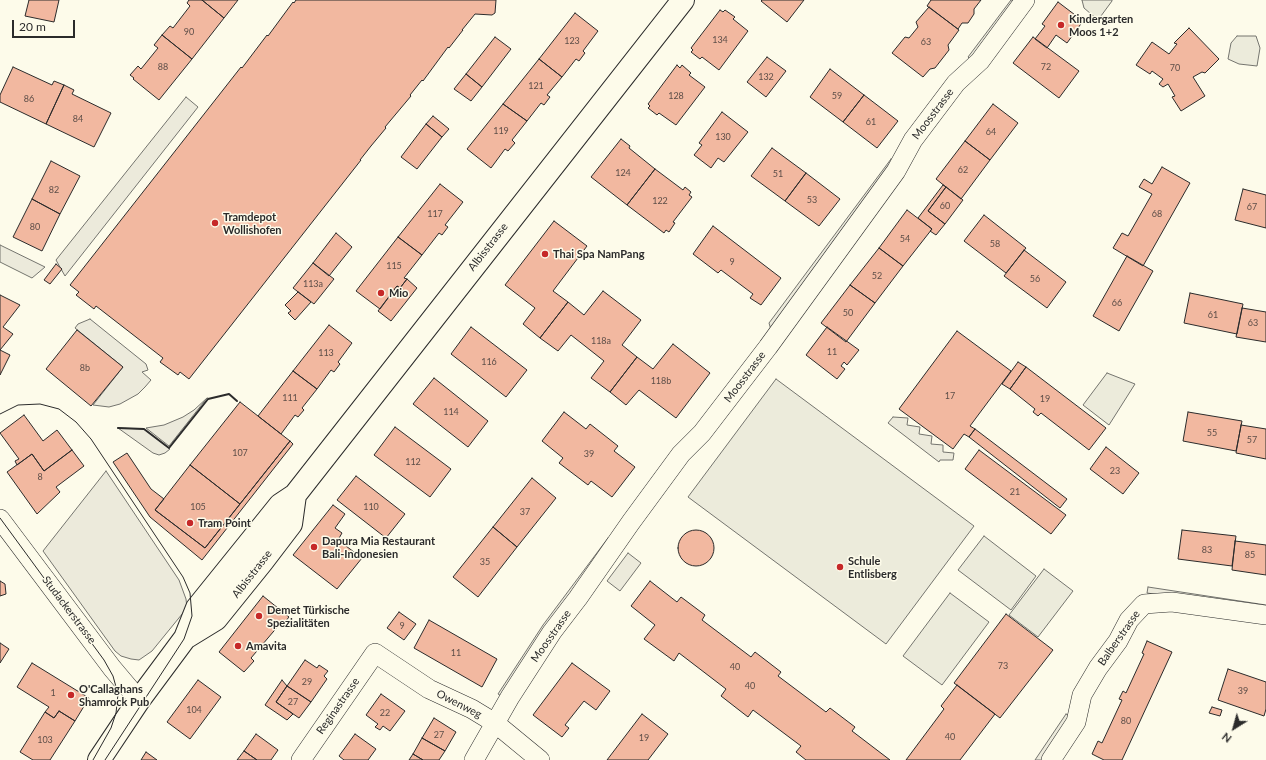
<!DOCTYPE html>
<html>
<head>
<meta charset="utf-8">
<style>
	body { margin:0 }
	#map { position:relative; width:1266px; height:760px; overflow:hidden; background:#fdfbea; font-family:Lato,sans-serif }
	canvas { display:block }
	.north { position:absolute; left:1214px; top:708px; width:40px; height:40px; -webkit-text-stroke:3px #fdfbea; paint-order:stroke; rotate:217deg; font-size:11px; font-weight:700; line-height:16px; text-align:center; color:#2b2b2b }
	.north::after { content:''; display:block; margin:auto; width:14px; height:18px; background:#2b2b2b; clip-path:polygon(50% 0,100% 100%,50% 72%,0 100%) }
	.scale { position:absolute; left:12px; top:20px; width:63px; height:18px; box-sizing:border-box; border:2px solid #2b2b2b; border-top:0; padding-left:5px; font-size:12px; line-height:14px; white-space:nowrap; color:#2b2b2b; -webkit-text-stroke:3px #fdfbea; paint-order:stroke }
</style>
</head>
<body>
<div id="map">
<canvas width="1266" height="760"></canvas>
<div class="north">N</div>
<div class="scale">20 m</div>
</div>
<script>
const ctx = document.querySelector('canvas').getContext('2d');
ctx.lineJoin = 'round';
function fillPath(path, color) { ctx.fillStyle = color; ctx.fill(path, 'evenodd'); }
const shape = rows => new Path2D(rows.map(r => 'M' + r).join(''));
function trace(path, color, width, dash) { ctx.strokeStyle = color; ctx.lineWidth = width; ctx.lineCap = dash ? 'butt' : 'round'; ctx.setLineDash(dash || []); ctx.stroke(path); }
function label(font, color, halo, rows, align = 'center') {
  ctx.font = font + ' Lato,sans-serif'; ctx.lineWidth = 3; ctx.setLineDash([]); ctx.textBaseline = 'middle'; ctx.strokeStyle = halo; ctx.fillStyle = color; for (const [text, x, y, turn = 0] of rows) {
    ctx.save(); ctx.translate(x, y); ctx.rotate((+turn || 0) * Math.PI / 180); ctx.textAlign = isNaN(turn) ? turn : align; if (halo) ctx.strokeText(text, 0, 0); ctx.fillText(text, 0, 0); ctx.restore();
  }
}
const green = shape([
	[1082,0,1112,0,1112,1,1098,20,1084,8,1082,0],
	[1237,36,1256,36,1260,48,1257,66,1239,64,1228,59,1231,43,1237,36],
	[1107,373,1135,384,1109,425,1083,405,1107,373],
	[776,379,974,526,886,644,688,497,776,379],
	[984,536,1036,576,1011,610,958,570,984,536],
	[1044,569,1073,591,1038,637,1009,615,1044,569],
	[950,593,989,622,942,685,903,656,950,593]
]);
fillPath(green, '#ecebdb');
trace(green, '#74746e', 1);
const parking = shape([
	[1011,0,1019,0,972,61,968,57,1011,0],
	[186,97,198,107,65,276,56,260,186,97],
	[891,159,896,162,771,330,769,323,891,159],
	[0,245,45,267,32,278,0,262,0,245],
	[90,319,146,364,148,370,142,372,151,380,145,387,138,394,120,404,109,407,93,405,123,367,75,328,78,324,90,319],
	[207,398,169,446,146,428,164,425,183,417,194,410,207,398],
	[893,417,908,418,907,425,920,427,919,434,932,436,931,444,943,445,943,452,954,453,953,460,940,460,939,462,888,423,893,417],
	[118,428,144,429,170,449,165,453,159,455,153,453,118,428],
	[106,471,179,580,186,599,187,608,152,651,139,660,131,659,121,656,115,651,43,551,106,471],
	[608,538,613,542,503,697,498,694,543,625,608,538],
	[628,553,641,563,620,591,607,581,628,553],
	[1148,587,1266,605,1266,611,1147,593,1148,587],
	[1066,714,1071,717,1042,760,1035,760,1066,714]
]);
fillPath(parking, '#eceadb');
trace(parking, '#74746e', 1);
const building = shape([
	[29,0,59,0,54,22,25,16,29,0],
	[189,0,202,0,224,18,192,59,162,35,170,26,173,28,190,6,187,3,189,0],
	[202,0,238,0,224,18,202,0],
	[296,0,496,0,495,13,492,15,475,14,462,30,463,30,449,48,448,47,423,81,422,80,410,95,411,96,385,127,386,128,371,146,360,160,361,160,189,379,180,372,178,375,160,362,163,358,96,306,94,309,76,295,79,292,70,285,241,67,242,68,267,35,268,36,293,2,294,3,296,0],
	[762,0,804,0,787,22,761,1,762,0],
	[931,0,981,0,974,9,974,14,968,23,962,23,958,29,927,6,931,0],
	[1058,2,1083,21,1067,43,1056,35,1047,48,1035,39,1045,26,1042,24,1058,2],
	[929,7,959,30,948,45,949,50,935,68,930,69,923,77,892,53,905,37,909,38,918,27,916,22,929,7],
	[720,10,723,12,725,10,735,17,733,19,748,31,719,70,702,57,700,59,691,52,693,50,691,48,720,10],
	[575,13,598,31,583,51,585,53,579,61,576,59,562,77,539,59,575,13],
	[1189,28,1219,59,1205,73,1202,72,1193,77,1205,96,1181,111,1172,97,1175,96,1168,84,1163,87,1159,84,1163,79,1152,71,1150,74,1136,65,1152,42,1169,54,1177,44,1174,43,1189,28],
	[162,35,192,59,159,100,133,79,134,78,130,75,138,66,141,69,158,48,154,45,162,35],
	[495,37,511,49,482,87,466,74,495,37],
	[1033,37,1079,71,1059,98,1013,63,1033,37],
	[767,57,786,71,766,97,747,82,767,57],
	[539,59,562,77,547,95,550,97,544,105,541,103,527,121,503,104,539,59],
	[677,65,680,68,682,65,691,73,689,75,705,87,676,125,659,113,657,115,648,108,650,106,648,104,677,65],
	[13,67,52,85,54,81,64,85,46,124,0,102,0,95,13,67],
	[830,69,864,95,843,122,810,97,830,69],
	[466,74,482,87,471,101,454,89,466,74],
	[64,85,74,90,72,94,111,113,94,147,46,124,64,85],
	[864,95,898,121,877,148,843,122,864,95],
	[503,104,527,121,512,140,515,143,508,151,505,149,491,168,467,149,503,104],
	[993,104,1018,123,990,160,965,141,993,104],
	[722,112,748,132,724,162,718,158,711,168,694,155,702,145,699,143,722,112],
	[433,116,449,129,442,137,426,124,433,116],
	[426,124,442,137,417,169,401,157,426,124],
	[621,139,630,146,629,148,655,169,627,205,591,177,621,139],
	[965,141,990,160,961,199,936,179,965,141],
	[772,148,806,173,785,201,751,176,772,148],
	[51,161,80,176,60,214,32,199,51,161],
	[1162,167,1190,183,1143,266,1113,248,1122,233,1128,236,1152,194,1139,187,1144,179,1152,184,1162,167],
	[655,169,683,190,685,187,691,192,689,195,692,197,673,222,675,223,669,232,666,230,664,233,627,205,655,169],
	[806,173,840,199,819,226,785,201,806,173],
	[440,184,463,202,445,225,448,227,442,235,439,233,422,255,398,237,440,184],
	[943,185,946,187,928,211,945,224,936,235,930,231,932,229,918,218,943,185],
	[946,187,963,200,945,224,928,211,946,187],
	[1243,189,1266,195,1266,228,1235,220,1243,189],
	[32,199,60,214,42,251,13,237,32,199],
	[907,210,932,229,903,266,879,248,907,210],
	[984,215,1026,248,1006,273,964,241,984,215],
	[554,221,587,246,553,291,568,302,540,338,523,324,535,308,505,285,554,221],
	[713,226,781,278,761,305,750,298,753,294,721,270,718,273,693,254,713,226],
	[336,233,352,247,329,276,313,263,336,233],
	[398,237,422,255,404,278,407,279,400,288,397,286,380,309,356,291,398,237],
	[879,248,903,266,875,303,850,285,879,248],
	[1024,250,1066,282,1047,308,1004,276,1024,250],
	[1127,256,1153,271,1119,331,1093,316,1127,256],
	[313,263,334,279,314,304,293,288,313,263],
	[56,264,62,269,50,284,44,280,56,264],
	[407,279,417,288,391,321,378,311,397,286,400,288,407,279],
	[850,285,875,303,846,342,821,323,850,285],
	[603,291,641,320,622,345,637,357,610,392,591,378,604,361,571,335,558,351,540,338,568,302,584,315,603,291],
	[298,292,311,302,295,320,288,313,291,311,285,305,298,292],
	[1190,293,1243,304,1237,334,1184,323,1190,293],
	[0,295,20,305,3,327,13,334,0,350,10,355,0,375,0,295],
	[1242,308,1266,312,1266,342,1236,337,1242,308],
	[329,325,352,343,338,362,340,364,334,372,331,370,317,389,293,371,329,325],
	[471,327,527,370,506,397,451,354,471,327],
	[827,327,859,350,847,365,844,362,841,366,845,369,837,379,806,355,827,327],
	[77,330,123,367,91,406,46,369,77,330],
	[957,331,1011,371,970,426,975,429,969,437,964,434,953,449,899,409,957,331],
	[673,344,710,373,676,418,639,390,626,405,610,392,637,357,653,369,673,344],
	[1018,362,1026,367,1010,389,1002,384,1018,362],
	[1026,367,1106,428,1089,450,1041,413,1038,416,1033,412,1035,409,1010,389,1026,367],
	[293,371,317,389,302,408,304,410,298,417,295,415,281,434,258,416,293,371],
	[434,378,488,421,468,447,413,404,434,378],
	[240,402,290,441,240,504,190,465,240,402],
	[564,412,586,429,590,424,618,446,614,451,635,467,612,497,591,481,588,485,559,463,563,458,542,441,564,412],
	[1188,412,1242,421,1236,451,1183,441,1188,412],
	[24,415,43,441,57,430,72,450,44,471,32,454,17,465,15,461,19,459,0,433,24,415],
	[1241,425,1266,429,1266,459,1236,453,1241,425],
	[395,427,451,469,430,497,374,455,395,427],
	[975,429,1067,499,1060,508,969,437,975,429],
	[290,441,293,444,202,560,150,517,113,462,127,453,151,489,164,499,155,510,205,548,290,441],
	[1106,447,1139,473,1123,494,1090,469,1106,447],
	[72,450,84,466,56,487,60,492,37,514,7,472,32,454,44,471,72,450],
	[979,450,1066,515,1051,534,965,469,979,450],
	[190,465,240,504,205,548,155,510,190,465],
	[356,476,405,514,386,538,337,500,356,476],
	[532,478,556,498,517,547,493,527,532,478],
	[333,505,345,514,335,528,342,533,338,540,362,558,337,589,293,555,333,505],
	[493,527,517,547,478,597,453,577,493,527],
	'678 548a18 18 0 1 1 36 0a18 18 0 1 1-36 0Z',
	[1182,530,1236,536,1232,566,1178,559,1182,530],
	[1235,541,1266,545,1266,575,1232,570,1235,541],
	[0,581,5,584,6,594,0,596,0,581],
	[650,581,677,602,681,597,705,615,702,620,751,657,755,652,781,672,778,676,826,712,830,708,855,727,852,731,890,760,806,760,796,752,801,746,753,710,748,717,721,696,726,689,679,653,674,661,644,639,655,625,631,606,650,581],
	[263,596,289,617,281,627,279,625,251,658,254,661,244,672,219,652,263,596],
	[399,612,416,624,404,640,387,628,399,612],
	[1006,614,1053,650,1000,718,954,683,1006,614],
	[429,620,497,659,482,687,414,648,429,620],
	[1147,641,1172,652,1122,760,1104,760,1092,754,1098,741,1102,743,1122,700,1119,699,1123,691,1126,693,1144,654,1142,653,1147,641],
	[0,643,9,649,0,663,0,643],
	[305,660,317,668,319,665,328,671,324,676,327,679,311,702,287,686,305,660],
	[32,663,89,698,75,721,59,711,54,718,45,712,49,707,17,687,32,663],
	[572,663,610,691,596,710,584,701,565,725,569,728,562,737,533,715,572,663],
	[1228,669,1266,682,1266,709,1264,716,1218,700,1228,669],
	[198,680,221,697,190,739,167,722,198,680],
	[282,680,287,686,276,702,293,714,287,720,265,705,282,680],
	[957,685,995,714,960,760,906,760,944,709,941,706,957,685],
	[287,686,311,702,299,718,276,702,287,686],
	[381,694,405,711,390,731,383,726,380,730,375,727,378,724,366,715,381,694],
	[1212,707,1222,710,1220,716,1209,713,1212,707],
	[59,711,75,721,50,760,33,760,20,752,45,712,54,718,59,711],
	[642,714,668,734,648,760,607,760,642,714],
	[434,718,456,732,445,751,422,738,434,718],
	[256,734,278,750,271,760,257,760,244,751,256,734],
	[355,734,376,749,368,760,344,760,339,756,355,734],
	[422,738,445,751,439,760,423,760,413,754,422,738],
	[244,751,257,760,237,760,244,751],
	[146,752,157,760,141,760,146,752],
	[413,754,423,760,409,760,413,754]
]);
fillPath(building, '#f2b8a0');
trace(building, '#2b2b2b', 1);
const minor = shape([
	[0,519,112,668,139,700],
	[301,760,375,653,429,689,472,709,495,723,540,760],
	[474,760,510,697,552,632,578,598,631,522,681,454,702,433,768,347,896,171,913,140,956,83,980,61,1025,0],
	[1051,760,1076,722,1082,695,1098,668,1118,641,1129,620,1144,604,1172,602,1266,615]
]);
const secondary = shape([
	[185,638,216,619,262,562,291,524,295,495],
	[99,760,139,700,185,638,197,608,280,505,295,495,683,0]
]);
trace(minor, '#2b2b2b', 20);
trace(secondary, '#2b2b2b', 24);
trace(minor, '#fdfbea', 19);
trace(secondary, '#fdfbea', 22);
trace(shape([
	[0,414,18,405,40,404,59,409,76,422,91,439,183,577,190,593,192,616,184,639,105,760],
	[0,518,104,660,113,676,118,694,116,713,111,728,93,760]
]), '#2b2b2b', 1);
trace(shape([
	[118,428,144,429,169,448,208,399,229,394,237,401]
]), '#2b2b2b', 2);
for (const [x, y, r, color] of [
	[1061,25,4,"#c62828"],
	[215,223,4,"#c62828"],
	[545,254,4,"#c62828"],
	[381,293,4,"#c62828"],
	[190,523,4,"#c62828"],
	[314,547,4,"#c62828"],
	[840,567,4,"#c62828"],
	[259,616,4,"#c62828"],
	[238,646,4,"#c62828"],
	[71,695,4,"#c62828"]
]) { const dot = new Path2D(); dot.arc(x, y, r, 0, 2 * Math.PI); ctx.fillStyle = color; ctx.fill(dot); trace(dot, '#fdfbea', 1.5); }
label('9px', '#5d4e48', null, [
	["90",189,32],
	["134",720,40],
	["123",572,41],
	["63",926,42],
	["88",163,67],
	["72",1046,67],
	["70",1175,68],
	["132",766,77],
	["121",536,86],
	["128",676,96],
	["59",837,96],
	["86",29,99],
	["84",78,119],
	["61",871,122],
	["119",501,131],
	["64",991,132],
	["130",723,137],
	["62",963,170],
	["124",623,173],
	["51",778,174],
	["82",54,190],
	["53",812,200],
	["122",660,201],
	["60",945,206],
	["67",1252,207],
	["117",435,214],
	["68",1157,214],
	["80",35,227],
	["54",905,239],
	["58",995,244],
	["9",732,262],
	["115",394,266],
	["52",877,276],
	["56",1035,279],
	["113a",313,284],
	["66",1117,303],
	["50",848,313],
	["61",1213,315],
	["63",1253,323],
	["118a",601,341],
	["11",832,352],
	["113",326,353],
	["116",489,362],
	["8b",85,368],
	["118b",661,381],
	["17",950,396],
	["111",290,398],
	["19",1045,399],
	["114",451,412],
	["55",1212,433],
	["57",1252,440],
	["107",240,453],
	["39",589,454],
	["112",413,462],
	["23",1115,471],
	["8",40,477],
	["21",1015,492],
	["105",198,507],
	["110",371,507],
	["37",525,512],
	["83",1207,550],
	["85",1250,555],
	["35",485,562],
	["9",402,626],
	["11",456,653],
	["73",1003,666],
	["40",735,667],
	["29",307,682],
	["40",750,686],
	["39",1243,691],
	["1",53,693],
	["27",293,702],
	["104",194,710],
	["22",385,713],
	["80",1126,721],
	["27",439,735],
	["40",950,737],
	["19",644,738],
	["103",45,740]
]);
label('bold 11px', '#2b2b2b', '#fdfbea', [
	["Kindergarten",1069,19],
	["Moos 1+2",1069,32],
	["Tramdepot",223,217],
	["Wollishofen",223,230],
	["Thai Spa NamPang",553,254],
	["Mio",389,293],
	["Tram Point",198,523],
	["Dapura Mia Restaurant",322,541],
	["Bali-Indonesien",322,554],
	["Schule",848,561],
	["Entlisberg",848,574],
	["Demet Türkische",267,610],
	["Spezialitäten",267,623],
	["Amavita",246,646],
	["O'Callaghans",79,689],
	["Shamrock Pub",79,702]
], 'left');
label('11px', '#2b2b2b', '#fdfbea', [
	["Moosstrasse",933,114,-53],
	["Albisstrasse",488,247,-52],
	["Moosstrasse",745,377,-53],
	["Albisstrasse",252,574,-52],
	["Studackerstrasse",69,610,53],
	["Moosstrasse",551,636,-55],
	["Balberstrasse",1119,638,-55],
	["Owenweg",459,704,27],
	["Reginastrasse",338,706,-55]
]);
</script>
</body>
</html>
